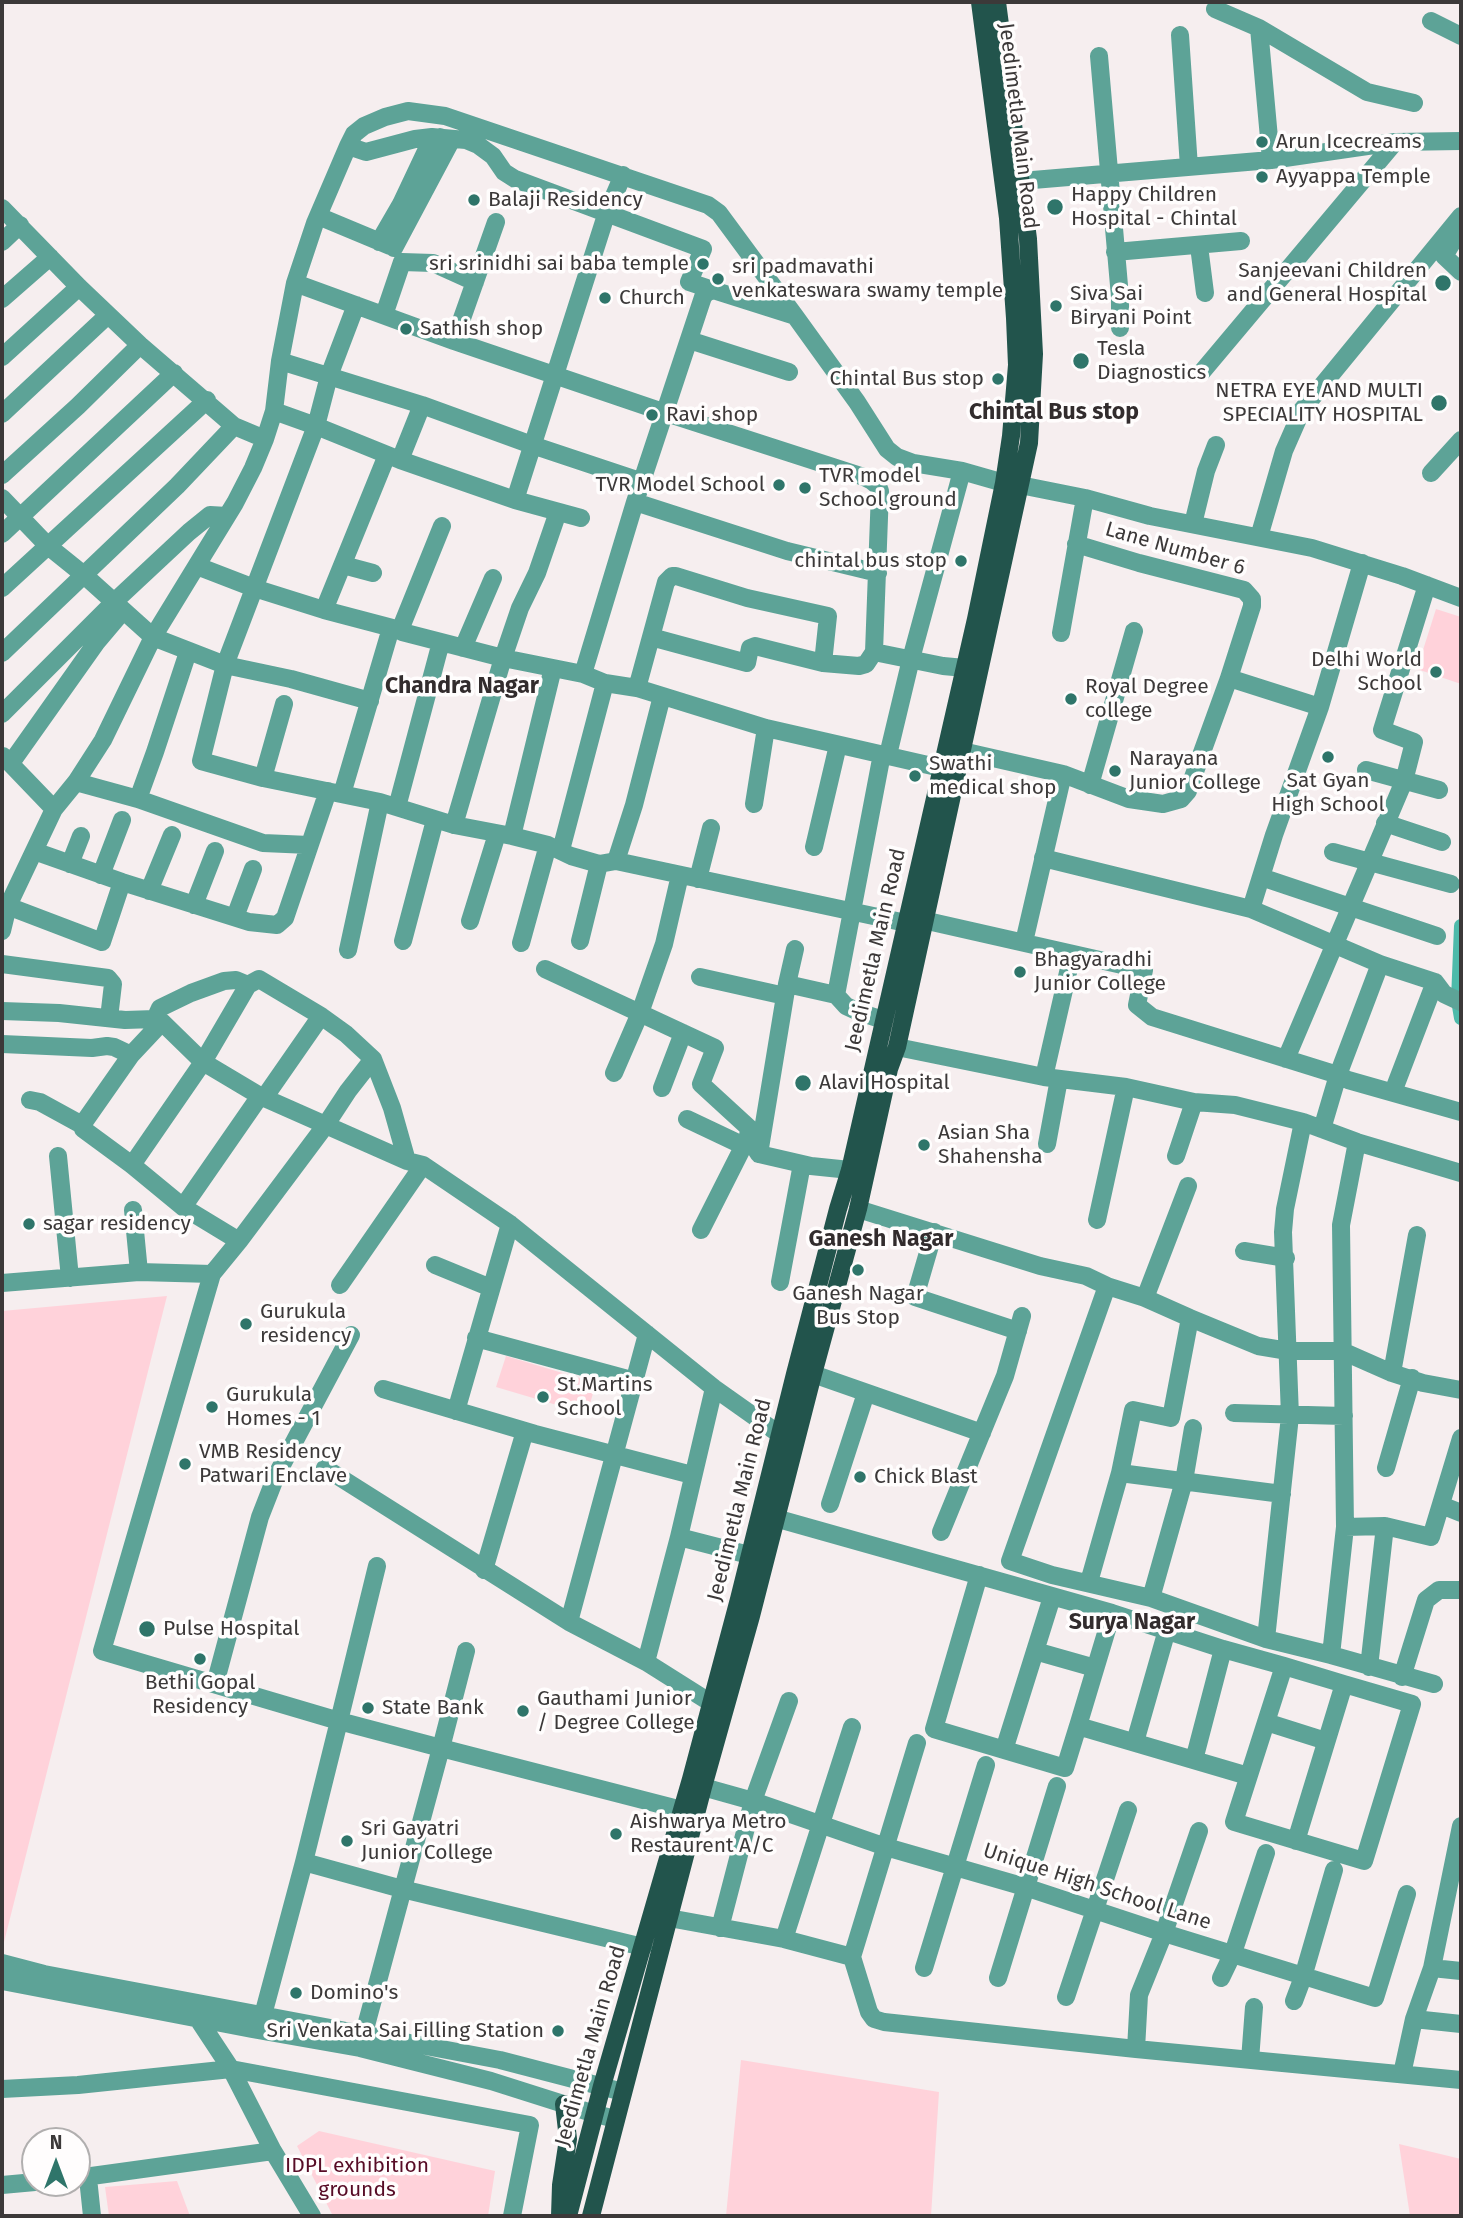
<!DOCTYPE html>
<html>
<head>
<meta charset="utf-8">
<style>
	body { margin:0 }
	#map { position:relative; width:1463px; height:2218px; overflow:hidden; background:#f6eeef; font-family:"Fira Sans",sans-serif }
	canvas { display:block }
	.frame { position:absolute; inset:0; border:4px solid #3c3939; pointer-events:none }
	.north { position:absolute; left:21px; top:2127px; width:70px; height:70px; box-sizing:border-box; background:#fffdfd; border:2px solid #b1afaf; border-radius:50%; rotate:0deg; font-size:19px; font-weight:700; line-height:28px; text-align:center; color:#3c3939 }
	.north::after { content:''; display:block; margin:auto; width:24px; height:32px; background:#2f756a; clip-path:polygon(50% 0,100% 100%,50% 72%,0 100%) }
</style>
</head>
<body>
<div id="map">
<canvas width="1463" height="2218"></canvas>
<div class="frame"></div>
<div class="north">N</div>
</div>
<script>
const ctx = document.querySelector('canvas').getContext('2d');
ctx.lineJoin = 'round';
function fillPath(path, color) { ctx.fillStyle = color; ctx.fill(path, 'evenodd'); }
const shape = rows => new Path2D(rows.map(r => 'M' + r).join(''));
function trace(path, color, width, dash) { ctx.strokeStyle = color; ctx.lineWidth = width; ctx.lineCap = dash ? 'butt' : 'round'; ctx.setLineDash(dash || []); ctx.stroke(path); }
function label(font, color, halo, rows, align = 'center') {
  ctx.font = font + ' "Fira Sans",sans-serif'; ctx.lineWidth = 7; ctx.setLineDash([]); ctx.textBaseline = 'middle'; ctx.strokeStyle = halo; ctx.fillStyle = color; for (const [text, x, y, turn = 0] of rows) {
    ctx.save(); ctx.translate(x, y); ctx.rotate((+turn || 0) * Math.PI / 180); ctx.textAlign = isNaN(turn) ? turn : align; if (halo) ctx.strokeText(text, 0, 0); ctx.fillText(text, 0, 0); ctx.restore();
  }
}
fillPath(shape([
	[1436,609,1461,617,1461,684,1417,669],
	[167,1296,2,1950,2,1311],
	[506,1356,596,1383,587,1414,496,1387],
	[741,2060,939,2092,931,2216,726,2216],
	[319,2131,495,2171,488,2216,333,2216,297,2146],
	[1399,2144,1461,2159,1461,2216,1410,2216],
	[177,2181,190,2216,109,2216,105,2187]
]), '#ffd2da');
trace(shape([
	[1461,926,1458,1000,1461,1018]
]), '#4dbaaa', 14);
trace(shape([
	[1215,9,1259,28,1367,92,1414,103],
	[1431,21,1461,36],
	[1259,28,1271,160],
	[1180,35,1189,167],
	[1099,56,1120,297,1120,328],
	[348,146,366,152,415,139,432,137,466,140,478,145,493,156,504,172,515,179,703,249,689,282,713,290],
	[1021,181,1271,160,1395,142,1461,141],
	[2,208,79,287,140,345,234,426,265,439,253,468,235,503,153,637,103,740,76,782,54,809,8,906,2,931],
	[318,216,390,246],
	[1455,238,1444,256,1461,272],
	[2,242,20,225],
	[379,242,401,204,426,151,440,137],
	[1199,246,1205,293],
	[394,248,452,139],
	[1115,252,1241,241],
	[295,283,454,341,666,413,864,477,872,481,878,486,880,491,874,652],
	[2,299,50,257],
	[356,305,329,376,316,426,225,665,201,761,263,778,380,802,454,825,512,836,548,845,571,856,599,864,616,861,906,923],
	[384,315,402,262,433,263,475,282],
	[689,340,789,372],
	[454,341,496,222],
	[2,357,79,287],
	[280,361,422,405,532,445,643,482],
	[1201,373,1395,142],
	[274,411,316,426,400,460,515,500,581,518],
	[2,414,108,315],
	[265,439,274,411,280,361,295,283,315,223,348,146,354,134,364,126,385,117,408,111,445,116,708,205,719,213,795,316,857,402,887,449,897,457,913,463,962,471,1004,483],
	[400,460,422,405],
	[1431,473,1461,440],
	[2,475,78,406,140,345],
	[1020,485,1085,498,1150,516,1312,548,1402,576,1461,598],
	[2,498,48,546,84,575,153,637,225,665,291,679,370,701],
	[515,500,607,212,623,175],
	[635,502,787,551,878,573],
	[1193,524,1206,471,1216,445],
	[2,534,174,373],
	[1259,537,1284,451,1302,410,1461,216],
	[1362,563,1320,707,1274,835,1251,909,1380,964,1435,982,1444,994,1461,1002],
	[343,565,373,573],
	[197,566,254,588,324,610,400,630,402,632,503,658,583,674,605,683,637,688,766,728,941,768],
	[2,588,207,400],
	[324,610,387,455],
	[400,630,442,526],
	[1061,633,1085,498],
	[651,637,747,663,750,648,755,646,823,663,859,666,866,664,874,652,943,666,965,668],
	[463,648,493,578],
	[2,653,177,486,234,426],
	[583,674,635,502,703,297,706,293,713,290,795,316],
	[1229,678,1320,707],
	[637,688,666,582,672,576,676,576,747,598,828,616,823,663],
	[2,714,114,602,189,532,210,515,227,516],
	[962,751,1063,774,1129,799,1163,804,1181,799,1188,791,1229,678,1252,606,1252,599,1244,590,1139,563,1076,544],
	[888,755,911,659,962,471],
	[3,756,54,809],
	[11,763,96,643,123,611],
	[1366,770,1439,790],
	[263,778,284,704],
	[76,782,138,799,263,843,309,845],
	[1090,785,1134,631],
	[342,794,391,628],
	[138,799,155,752,188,652],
	[754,804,766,728],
	[397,807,441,642],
	[1385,823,1442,842],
	[454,825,503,658,520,608,537,573,558,512],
	[512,836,553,668],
	[814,847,838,745],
	[561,850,605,683],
	[34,851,122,882,249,922,277,925,285,918,328,791],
	[1333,852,1451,884],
	[1043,858,1251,909],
	[616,861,634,805,662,696],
	[70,864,81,836],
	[101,875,122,820],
	[1261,877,1437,936],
	[698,879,711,828],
	[149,891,172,835],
	[2,904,102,942,122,882],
	[194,905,215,851],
	[235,917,253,869],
	[923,920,1144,970,1137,1005,1152,1017,1338,1075,1348,1080,1461,1112],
	[470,921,497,834],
	[403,941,435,820],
	[580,941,599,864],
	[1024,942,1063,774],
	[521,943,548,845],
	[795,949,787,984,836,995,846,1006,859,1012,883,1020],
	[348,950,380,802],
	[2,964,108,978,113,984,109,1018],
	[545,969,715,1048,701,1084,749,1128,748,1137,759,1154,811,1166,850,1170],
	[700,977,785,996],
	[836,995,882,754],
	[2,1011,59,1013,125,1020,155,1019,162,1022,203,1062,260,1096,407,1161,423,1165,510,1224,714,1388,779,1434],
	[155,1019,160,1008,191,993,224,981,236,980,248,985],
	[2,1044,92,1048,107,1046,114,1047,131,1055],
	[897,1047,1044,1077,1126,1087,1194,1102,1235,1105,1303,1122,1357,1142,1461,1173],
	[1286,1059,1404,781,1414,742,1382,730,1427,585],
	[614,1073,640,1013,664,944,680,875],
	[1044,1077,1072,955],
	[662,1088,683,1033],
	[1393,1092,1435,982],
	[260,1096,183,1207,239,1241,325,1126,348,1091,373,1059],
	[264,1098,321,1016],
	[30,1100,40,1102,82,1125],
	[687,1119,744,1146],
	[1322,1129,1338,1075,1380,964],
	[1047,1144,1059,1079],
	[759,1154,787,984],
	[58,1156,70,1278],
	[1176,1156,1194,1102],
	[132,1165,83,1129,82,1125,131,1055,162,1022],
	[183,1207,132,1165,203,1062,248,985,259,979,321,1016,346,1034,373,1059,392,1108,407,1161],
	[858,1209,1040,1266,1086,1276,1107,1286,1145,1298,1190,1318,1258,1346,1288,1351,1342,1351,1392,1373,1423,1383,1461,1390],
	[133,1210,139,1272],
	[1097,1220,1126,1087],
	[701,1230,748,1137],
	[934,1232,915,1297,1018,1331],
	[239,1241,212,1274,102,1651,339,1721,377,1566],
	[1244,1251,1286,1258],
	[435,1265,491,1288],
	[780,1282,802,1164],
	[2,1283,139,1272,212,1274],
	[340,1285,423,1165],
	[1107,1286,1010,1561,1052,1575,1151,1598,1266,1639,1331,1655,1434,1684],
	[1145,1298,1188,1186],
	[476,1338,635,1381],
	[1392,1373,1417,1235],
	[813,1374,982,1433],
	[383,1389,535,1434,692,1475],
	[456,1411,510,1224],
	[1234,1413,1344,1416],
	[325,1468,569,1622,646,1662,679,1537,714,1388],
	[1386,1468,1412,1378],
	[1120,1473,1282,1494],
	[830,1504,866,1393],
	[1441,1505,1461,1513],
	[775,1518,1112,1613,1223,1649,1284,1666,1344,1684,1412,1704,1364,1861,1234,1822,1284,1666],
	[1385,1526,1431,1537,1461,1438],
	[1345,1527,1385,1526,1369,1667],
	[941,1532,1005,1376,1022,1316],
	[679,1537,749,1555],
	[484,1570,525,1431],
	[979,1575,934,1729,1065,1768,1078,1726,1248,1776],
	[1089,1582,1120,1473,1133,1410,1171,1418,1190,1318],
	[1151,1598,1184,1481,1193,1428],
	[569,1622,647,1334],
	[1266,1639,1290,1416,1283,1232,1285,1209,1303,1122],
	[466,1651,441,1748,682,1810],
	[1035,1651,1095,1668],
	[1331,1655,1345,1527,1341,1225,1357,1142],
	[646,1662,711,1703],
	[1402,1677,1426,1600,1439,1590,1461,1590],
	[215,1684,260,1517,276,1476,351,1335],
	[1266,1722,1326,1741],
	[1078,1726,1112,1613],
	[1135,1742,1167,1630],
	[1004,1750,1052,1597],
	[1194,1760,1223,1649],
	[703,1787,753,1801,886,1847,1025,1887,1164,1933,1375,1998,1407,1894],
	[1296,1841,1344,1684],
	[304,1862,402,1889,643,1947],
	[669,1918,784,1939,852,1957,869,2012,874,2019,884,2022,1136,2049,1461,2080],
	[720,1928,753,1801,789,1701],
	[784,1939,852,1727],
	[852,1957,917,1743],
	[2,1963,44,1974,500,2060,623,2092],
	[924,1968,986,1765],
	[1432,1968,1461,1971],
	[998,1978,1057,1786],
	[1221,1978,1233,1953,1266,1853],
	[2,1981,252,2029,360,2048,491,2081,595,2114,616,2119],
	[1066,1997,1128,1810],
	[1294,2001,1303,1977,1334,1870],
	[263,2015,304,1862,339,1721,441,1748,364,2033],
	[198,2019,231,2069,273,2151,312,2216],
	[1414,2019,1461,2024],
	[1136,2049,1139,1995,1164,1933,1199,1831],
	[1250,2060,1254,2007],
	[1402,2074,1414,2019,1432,1968,1461,1826],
	[2,2089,78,2085,231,2069,530,2125,512,2216],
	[77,2178,273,2151],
	[88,2178,92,2216],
	[2,2185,35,2182]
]), '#5da397', 18);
trace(shape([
	[560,2216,561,2185,568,2139,564,2104],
	[568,2216,602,2086,691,1779,739,1599,795,1374,838,1209,850,1170,976,619,1004,483,1011,436,1017,365,1015,318,1008,218,980,2],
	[591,2216,703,1787,751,1616,813,1374,858,1209,889,1069,897,1047,1029,443,1034,354,1028,239,997,2]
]), '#22544c', 18);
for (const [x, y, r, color] of [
	[1262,142,7,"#2f756a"],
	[1262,177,7,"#2f756a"],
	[474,200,7,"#2f756a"],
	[1055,207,9,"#2f756a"],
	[703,264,7,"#2f756a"],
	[718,279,7,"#2f756a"],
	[1443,283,9,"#2f756a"],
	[605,298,7,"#2f756a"],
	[1056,306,7,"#2f756a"],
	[406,329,7,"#2f756a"],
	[1081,361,9,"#2f756a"],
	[998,379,7,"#2f756a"],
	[1439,403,9,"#2f756a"],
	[652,415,7,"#2f756a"],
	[779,485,7,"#2f756a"],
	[805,488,7,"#2f756a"],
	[961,561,7,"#2f756a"],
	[1436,672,7,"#2f756a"],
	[1071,699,7,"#2f756a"],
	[1328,757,7,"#2f756a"],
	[1115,771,7,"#2f756a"],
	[915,776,7,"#2f756a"],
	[1020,972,7,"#2f756a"],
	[803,1083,9,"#2f756a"],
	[924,1145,7,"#2f756a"],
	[29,1224,7,"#2f756a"],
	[858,1270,7,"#2f756a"],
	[246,1324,7,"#2f756a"],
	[543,1397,7,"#2f756a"],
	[212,1407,7,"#2f756a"],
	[185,1464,7,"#2f756a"],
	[860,1477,7,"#2f756a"],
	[147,1629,9,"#2f756a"],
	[200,1659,7,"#2f756a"],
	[368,1708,7,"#2f756a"],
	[523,1711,7,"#2f756a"],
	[616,1834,7,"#2f756a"],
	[347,1841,7,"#2f756a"],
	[296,1993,7,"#2f756a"],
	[558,2031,7,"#2f756a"]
]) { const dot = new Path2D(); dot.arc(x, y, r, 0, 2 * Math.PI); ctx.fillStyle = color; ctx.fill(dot); trace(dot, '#fffdfd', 2.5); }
label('21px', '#3c3939', '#fffdfd', [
	["Jeedimetla Main Road",1018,126,83],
	["Lane Number 6",1175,549,16],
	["Jeedimetla Main Road",876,950,-77],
	["Jeedimetla Main Road",740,1500,-76],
	["Unique High School Lane",1097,1887,18],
	["Jeedimetla Main Road",591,2046,-74]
]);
label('21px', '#3c3939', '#fffdfd', [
	["Arun Icecreams",1276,142],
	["Ayyappa Temple",1276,177],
	["Happy Children",1071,195],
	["Hospital - Chintal",1071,219],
	["Balaji Residency",488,200],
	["sri srinidhi sai baba temple",689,264,"right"],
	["sri padmavathi",732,267],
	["venkateswara swamy temple",732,291],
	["Sanjeevani Children",1427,271,"right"],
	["and General Hospital",1427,295,"right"],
	["Siva Sai",1070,294],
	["Biryani Point",1070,318],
	["Church",619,298],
	["Sathish shop",420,329],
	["Tesla",1097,349],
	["Diagnostics",1097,373],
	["Chintal Bus stop",984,379,"right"],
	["NETRA EYE AND MULTI",1423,391,"right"],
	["SPECIALITY HOSPITAL",1423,415,"right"],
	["Ravi shop",666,415],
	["TVR model",819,476],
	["School ground",819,500],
	["TVR Model School",765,485,"right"],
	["chintal bus stop",947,561,"right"],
	["Delhi World",1422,660,"right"],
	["School",1422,684,"right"],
	["Royal Degree",1085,687],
	["college",1085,711],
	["Narayana",1129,759],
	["Junior College",1129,783],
	["Swathi",929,764],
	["medical shop",929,788],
	["Sat Gyan",1328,781,"center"],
	["High School",1328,805,"center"],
	["Bhagyaradhi",1034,960],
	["Junior College",1034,984],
	["Alavi Hospital",819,1083],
	["Asian Sha",938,1133],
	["Shahensha",938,1157],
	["sagar residency",43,1224],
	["Ganesh Nagar",858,1294,"center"],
	["Bus Stop",858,1318,"center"],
	["Gurukula",260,1312],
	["residency",260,1336],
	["St.Martins",557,1385],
	["School",557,1409],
	["Gurukula",226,1395],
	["Homes - 1",226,1419],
	["VMB Residency",199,1452],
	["Patwari Enclave",199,1476],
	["Chick Blast",874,1477],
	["Pulse Hospital",163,1629],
	["Bethi Gopal",200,1683,"center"],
	["Residency",200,1707,"center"],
	["Gauthami Junior",537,1699],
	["/ Degree College",537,1723],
	["State Bank",382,1708],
	["Aishwarya Metro",630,1822],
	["Restaurent A/C",630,1846],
	["Sri Gayatri",361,1829],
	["Junior College",361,1853],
	["Domino's",310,1993],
	["Sri Venkata Sai Filling Station",544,2031,"right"]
], 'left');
label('21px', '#570c26', '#fffdfd', [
	["IDPL exhibition",357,2166],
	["grounds",357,2190]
]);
label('bold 23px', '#322c2d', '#fffdfd', [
	["Chintal Bus stop",1054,413],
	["Chandra Nagar",462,687],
	["Ganesh Nagar",881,1240],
	["Surya Nagar",1132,1623]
]);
</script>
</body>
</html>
